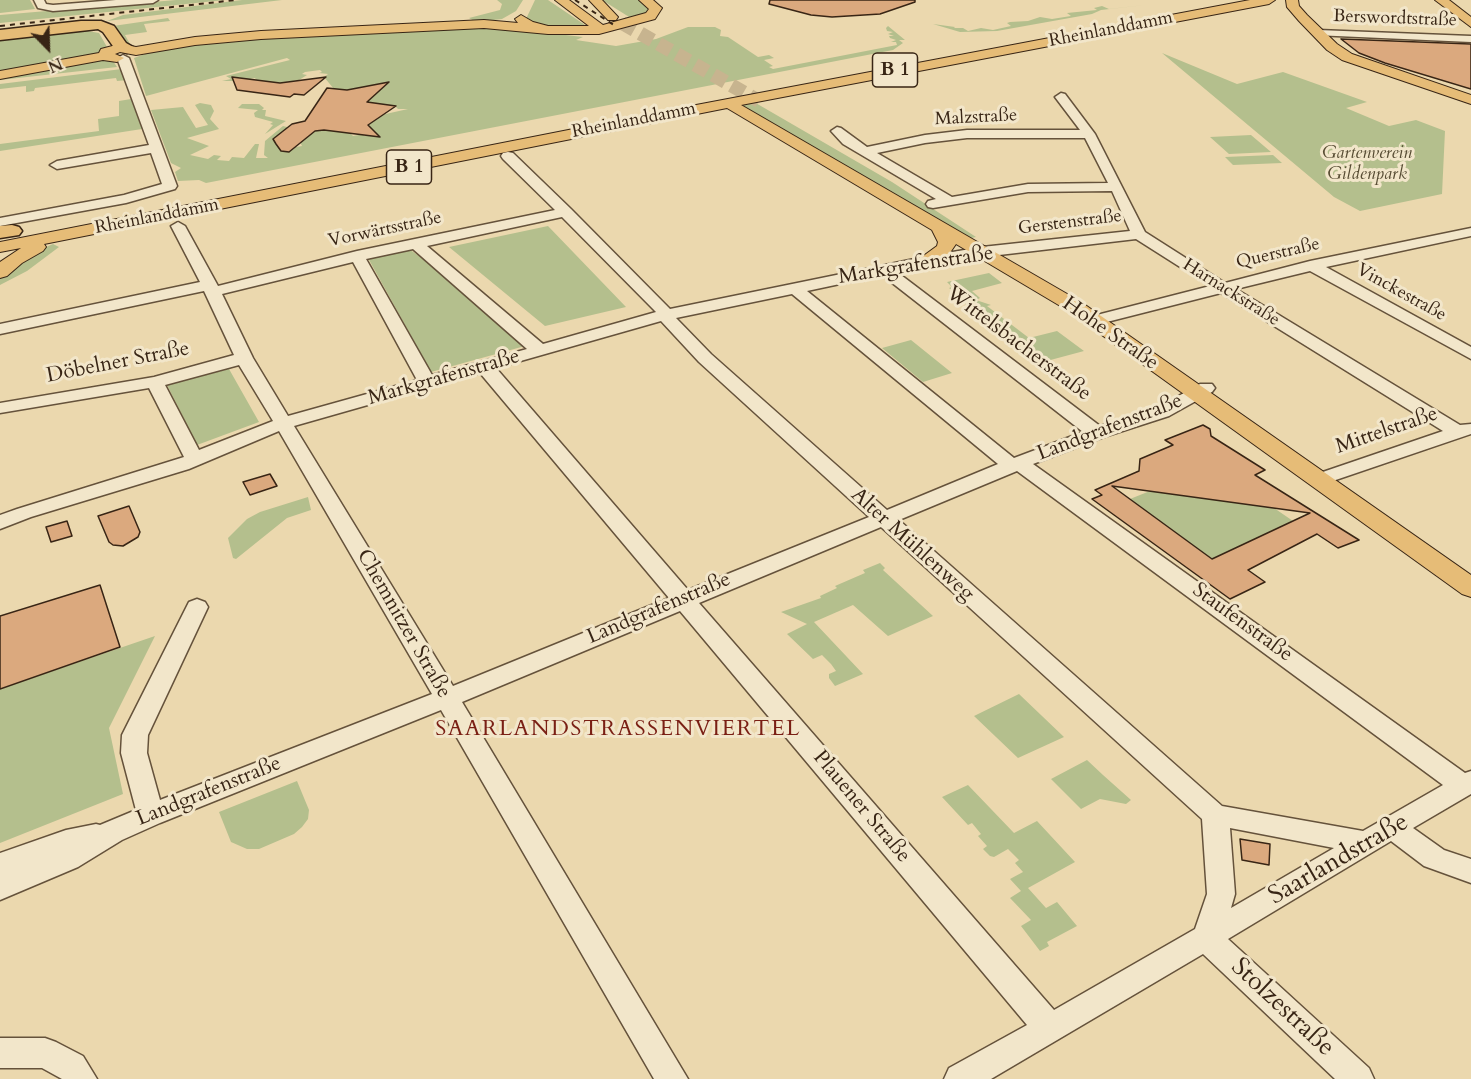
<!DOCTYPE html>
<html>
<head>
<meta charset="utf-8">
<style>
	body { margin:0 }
	#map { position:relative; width:1471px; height:1079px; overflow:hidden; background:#ebd8ae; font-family:Cardo,serif }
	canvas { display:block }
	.north { position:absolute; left:18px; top:18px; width:60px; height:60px; -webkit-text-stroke:4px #f2e6ca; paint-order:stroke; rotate:157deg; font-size:16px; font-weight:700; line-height:24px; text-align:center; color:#382515 }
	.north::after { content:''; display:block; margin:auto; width:21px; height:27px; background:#382515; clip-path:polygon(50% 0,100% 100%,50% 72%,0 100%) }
</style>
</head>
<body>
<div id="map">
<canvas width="1471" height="1079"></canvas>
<div class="north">N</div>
</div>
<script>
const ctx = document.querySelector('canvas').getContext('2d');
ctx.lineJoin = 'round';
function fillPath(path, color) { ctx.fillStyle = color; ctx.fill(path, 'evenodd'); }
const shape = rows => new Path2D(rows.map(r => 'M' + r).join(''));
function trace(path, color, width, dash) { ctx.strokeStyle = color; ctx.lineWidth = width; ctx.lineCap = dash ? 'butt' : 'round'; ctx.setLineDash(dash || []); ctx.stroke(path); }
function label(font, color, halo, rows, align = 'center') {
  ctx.font = font + ' Cardo,serif'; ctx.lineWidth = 6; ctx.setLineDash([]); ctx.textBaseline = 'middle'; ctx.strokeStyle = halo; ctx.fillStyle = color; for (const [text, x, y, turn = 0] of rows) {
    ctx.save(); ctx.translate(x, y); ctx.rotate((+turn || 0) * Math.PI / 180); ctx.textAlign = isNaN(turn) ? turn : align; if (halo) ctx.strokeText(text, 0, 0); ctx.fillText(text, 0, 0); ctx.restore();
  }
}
fillPath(shape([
	[0,0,30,0,35,9,0,13],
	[176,0,225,0,0,23,0,15],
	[242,0,282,0,107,21,123,15],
	[497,0,523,0,516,11,502,19,476,22,469,18,500,10,502,4],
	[535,0,548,0,591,29,541,27,526,19],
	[602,0,639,0,650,6,650,11,634,20],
	[1145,5,1101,10,1092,14,997,31,960,32,933,24,955,27,954,28,963,28,968,31,981,28,993,30,1011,26,1007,23,1010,22,1028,21,1040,17,1052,19,1071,16,1067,13,1097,10,1094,8,1102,6,1109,9],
	[168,18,170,21,144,24,147,32,125,35,130,44,127,44,120,37,113,26],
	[488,26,583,37,576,40,616,46,656,39,688,27,715,27,721,30,720,36,728,37,758,57,769,55,774,58,764,60,773,66,769,67,773,69,897,45,896,42,891,42,896,40,890,38,889,36,894,36,888,34,893,32,887,31,886,28,888,26,905,40,899,40,903,43,893,50,206,183,199,180,178,181,175,172,181,168,171,163,151,110,183,107,196,128,208,125,195,105,200,103,211,105,214,111,210,119,219,129,187,138,209,146,190,155,208,159,214,155,221,156,217,160,229,161,232,157,244,158,255,144,259,144,256,158,268,158,264,155,265,141,283,126,291,128,273,139,281,151,287,152,293,149,290,148,302,146,300,142,315,131,325,130,349,132,353,136,364,134,364,136,372,136,365,122,372,117,408,109,398,109,394,105,384,107,360,105,384,85,347,90,334,89,324,77,328,74,319,73,322,72,320,70,305,72,302,74,307,75,299,80,281,83,257,81,255,78,244,80,239,77,236,81,222,81,231,79,226,76,290,60,287,58,146,96,134,58,156,50,229,40],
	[82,30,99,33,107,47,94,55,0,73,0,38],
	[1162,53,1237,84,1283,72,1367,102,1346,108,1389,126,1416,120,1445,131,1442,194,1360,211,1334,197],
	[105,60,113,61,117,67,0,80,0,77],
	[122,69,128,80,117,81,116,78,35,88,34,91,26,92,26,86,0,89,0,84],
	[131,99,142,129,0,151,0,144,99,131,98,119,119,116,119,101],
	[754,102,892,182,976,237,967,239,738,105],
	[242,104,259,104,264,108,262,110,266,110,265,116,286,121,265,134,273,125,270,124,273,122,255,117,254,113,258,110,238,108],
	[1251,135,1271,152,1229,154,1210,137],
	[1273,155,1282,163,1233,165,1225,157],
	[548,226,626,307,545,326,449,247],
	[53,244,59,247,27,271,0,285,0,276,28,255],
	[409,249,423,259,525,346,431,372,368,258],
	[989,273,1002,283,972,291,980,298,976,300,991,305,987,306,1029,338,1057,331,1084,351,1043,362,956,297,959,296,949,288,952,287,947,282],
	[911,340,952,373,923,382,882,348],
	[229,369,259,422,197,445,167,385],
	[1150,491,1274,508,1293,521,1212,559,1130,499],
	[308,497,311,510,287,518,236,559,233,558,228,538,247,519,260,512],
	[880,563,885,568,883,570,933,616,888,636,853,605,814,622,863,674,835,686,829,678,829,674,836,671,831,664,822,655,813,659,787,634,807,624,781,612,821,598,820,596,837,588,835,586,865,573,863,570],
	[155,636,109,728,123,794,0,843,0,689],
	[1019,694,1064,737,1018,758,974,716],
	[1087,760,1103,775,1131,800,1126,804,1100,799,1081,809,1051,779],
	[297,781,309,810,308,819,302,827,294,834,259,849,247,849,231,842,219,812],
	[968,785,1014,833,1037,821,1075,862,1028,888,1046,908,1057,902,1077,926,1047,942,1049,946,1040,951,1021,926,1031,920,1010,898,1021,891,1010,879,1023,872,1015,863,1019,860,1008,849,994,857,990,856,983,849,987,846,978,836,981,834,972,823,968,825,942,797]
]), '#b4bf8d');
const building = shape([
	[770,0,915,0,915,2,880,14,832,17,811,15,769,4,770,0],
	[1341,39,1471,44,1471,89,1385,63,1359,53,1341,39],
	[232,77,280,83,326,77,304,95,294,94,290,97,237,90,232,77],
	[389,82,367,102,396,106,368,125,380,137,324,130,315,131,289,152,281,151,276,144,273,139,292,124,305,121,327,88,347,90,389,82],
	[1203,425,1210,429,1211,436,1265,470,1255,475,1359,540,1338,548,1317,534,1248,570,1265,582,1230,599,1092,499,1102,495,1095,490,1139,471,1140,459,1173,445,1165,440,1203,425],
	[1112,486,1310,513,1212,559,1112,486],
	[270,474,277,486,250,495,243,482,270,474],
	[129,506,140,532,138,537,123,546,113,545,109,542,98,516,129,506],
	[67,521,72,536,51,542,46,527,67,521],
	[100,585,120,647,0,689,0,616,100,585],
	[1240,839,1270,844,1269,865,1242,860,1240,839]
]);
fillPath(building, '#dba97e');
trace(building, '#382515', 1.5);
trace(shape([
	[622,23,759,101]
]), '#c7b48f', 14, [14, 7]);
const minor = shape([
	[34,0,44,0,46,4,53,5,116,0,158,0,153,3,53,11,38,8,34,0],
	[1318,30,1471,36,1471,42,1314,35,1313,33,1318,30],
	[123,55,129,58,177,186,175,189,126,203,0,226,0,218,124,195,162,184,151,153,57,169,50,165,57,161,149,145,117,58,123,55],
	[1061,93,1065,94,1095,134,1145,232,1225,283,1310,261,1471,228,1471,236,1326,267,1471,347,1471,359,1310,271,1236,289,1460,425,1471,424,1471,434,1318,486,1311,484,1308,480,1311,476,1443,431,1221,293,1095,325,1089,323,1087,320,1089,317,1210,286,1136,239,982,257,897,272,1100,426,1157,408,1200,384,1212,384,1215,388,1212,392,1169,416,1104,437,1033,464,1465,773,1471,771,1471,794,1413,828,1444,850,1471,859,1471,883,1424,866,1391,841,1228,939,1369,1068,1374,1079,1335,1079,1203,954,991,1079,944,1079,949,1068,1027,1025,680,611,462,702,688,1079,654,1079,441,710,160,823,122,840,78,867,0,900,0,853,66,830,96,824,100,825,136,810,121,753,122,735,189,602,197,599,205,602,208,607,148,735,147,753,160,800,432,694,279,431,189,469,31,517,0,529,0,515,17,509,184,457,149,388,0,413,0,403,154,377,234,355,204,291,0,334,0,324,200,282,171,226,178,222,185,226,218,286,357,251,555,210,503,159,501,156,503,153,508,152,513,153,571,209,670,309,929,256,982,247,1130,231,1112,191,1028,192,933,208,928,207,926,204,928,201,936,199,843,144,831,131,837,127,841,128,867,147,925,135,967,130,1080,130,1055,97,1061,93],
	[967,138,1085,138,1108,183,1028,184,952,197,877,153,925,143,967,138],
	[562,217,656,312,543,344,427,246,562,217],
	[413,249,527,349,432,375,366,259,413,249],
	[353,262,417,380,288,416,253,358,222,294,353,262],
	[882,275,1083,432,1014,458,807,291,882,275],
	[792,294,998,464,887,510,711,354,676,318,792,294],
	[661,321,699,362,869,517,688,590,496,368,661,321],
	[239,365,273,421,199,450,165,385,239,365],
	[480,373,669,598,453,686,294,426,480,373],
	[1017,471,1443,785,1363,831,1222,806,899,520,1017,471],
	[881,527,1202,819,1207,894,1195,929,1054,1010,699,603,881,527],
	[1230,828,1334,848,1231,908,1235,894,1230,828],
	[0,1038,45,1038,56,1042,83,1056,97,1079,62,1079,42,1068,0,1068,0,1038]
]);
const major = shape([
	[555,0,569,0,603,25,646,13,649,9,639,0,653,0,662,8,655,19,599,34,548,34,484,28,261,39,195,45,136,55,120,52,115,54,124,58,117,62,103,60,0,79,0,71,99,53,101,49,120,44,136,47,195,37,261,31,484,20,518,23,515,19,521,15,533,22,548,26,589,26,555,0],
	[589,0,602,0,618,17,616,20,608,20,589,0],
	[1250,0,1275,0,1269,4,741,105,1081,302,1471,575,1471,597,1462,594,1067,310,956,244,947,257,936,265,922,265,920,261,922,257,937,246,938,242,932,230,727,108,44,244,46,247,43,251,22,263,7,276,0,278,0,262,21,248,0,252,0,242,675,109,1250,0],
	[1286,0,1298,0,1299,6,1307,15,1337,44,1352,54,1471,95,1471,104,1342,60,1327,50,1299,21,1287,7,1286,0],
	[1435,0,1449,0,1471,17,1471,27,1435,0]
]);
const highway = shape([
	[81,21,101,21,114,26,126,43,135,48,127,53,115,49,103,32,98,29,0,40,0,30,81,21],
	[12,225,19,227,22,231,19,235,0,238,0,226,12,225]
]);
trace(minor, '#65523b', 3);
trace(major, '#382515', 2);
trace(highway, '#382515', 3);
fillPath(minor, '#f2e6ca');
fillPath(major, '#e6bc77');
fillPath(highway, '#e6bc77');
trace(shape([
	[575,0,614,25],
	[0,26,236,0]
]), '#382515', 2, [5, 5]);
label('18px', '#382515', '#f2e6ca', [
	["Berswordtstraße",1395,19,2],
	["Rheinlanddamm",1111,30,-11],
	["Malzstraße",976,118,-3],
	["Rheinlanddamm",634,121,-11],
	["Rheinlanddamm",157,217,-11],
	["Gerstenstraße",1070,223,-7],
	["Vorwärtsstraße",385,230,-12],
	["Querstraße",1278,254,-13],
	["Harnackstraße",1231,293,32],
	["Vinckestraße",1401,293,29]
]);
label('italic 18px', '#574c33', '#f2e6ca', [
	["Gartenverein",1367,154],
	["Gildenpark",1367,175]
]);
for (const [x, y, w] of [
	[895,70,45],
	[409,167,45]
]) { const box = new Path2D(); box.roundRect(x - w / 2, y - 17, w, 34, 4.5); ctx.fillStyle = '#f2e6ca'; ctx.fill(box); trace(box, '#382515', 1.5); }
label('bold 20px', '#382515', null, [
	["B 1",895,70],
	["B 1",409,167]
]);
label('21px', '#382515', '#f2e6ca', [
	["Markgrafenstraße",916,266,-9],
	["Hohe Straße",1110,334,35],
	["Wittelsbacherstraße",1018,344,37],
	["Döbelner Straße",118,363,-11],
	["Markgrafenstraße",444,378,-16],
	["Landgrafenstraße",1110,428,-21],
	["Mittelstraße",1387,431,-19],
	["Alter Mühlenweg",912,545,42],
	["Landgrafenstraße",659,609,-23],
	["Staufenstraße",1242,623,36],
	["Chemnitzer Straße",403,624,60],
	["Landgrafenstraße",209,792,-22],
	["Plauener Straße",861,807,50]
]);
ctx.letterSpacing = '1.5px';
label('22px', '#7a1f14', '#f2e6ca', [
	["SAARLANDSTRASSENVIERTEL",618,730]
]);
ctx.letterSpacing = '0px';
label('26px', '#382515', '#f2e6ca', [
	["Saarlandstraße",1339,860,-30],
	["Stolzestraße",1282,1008,43]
]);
</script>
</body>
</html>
